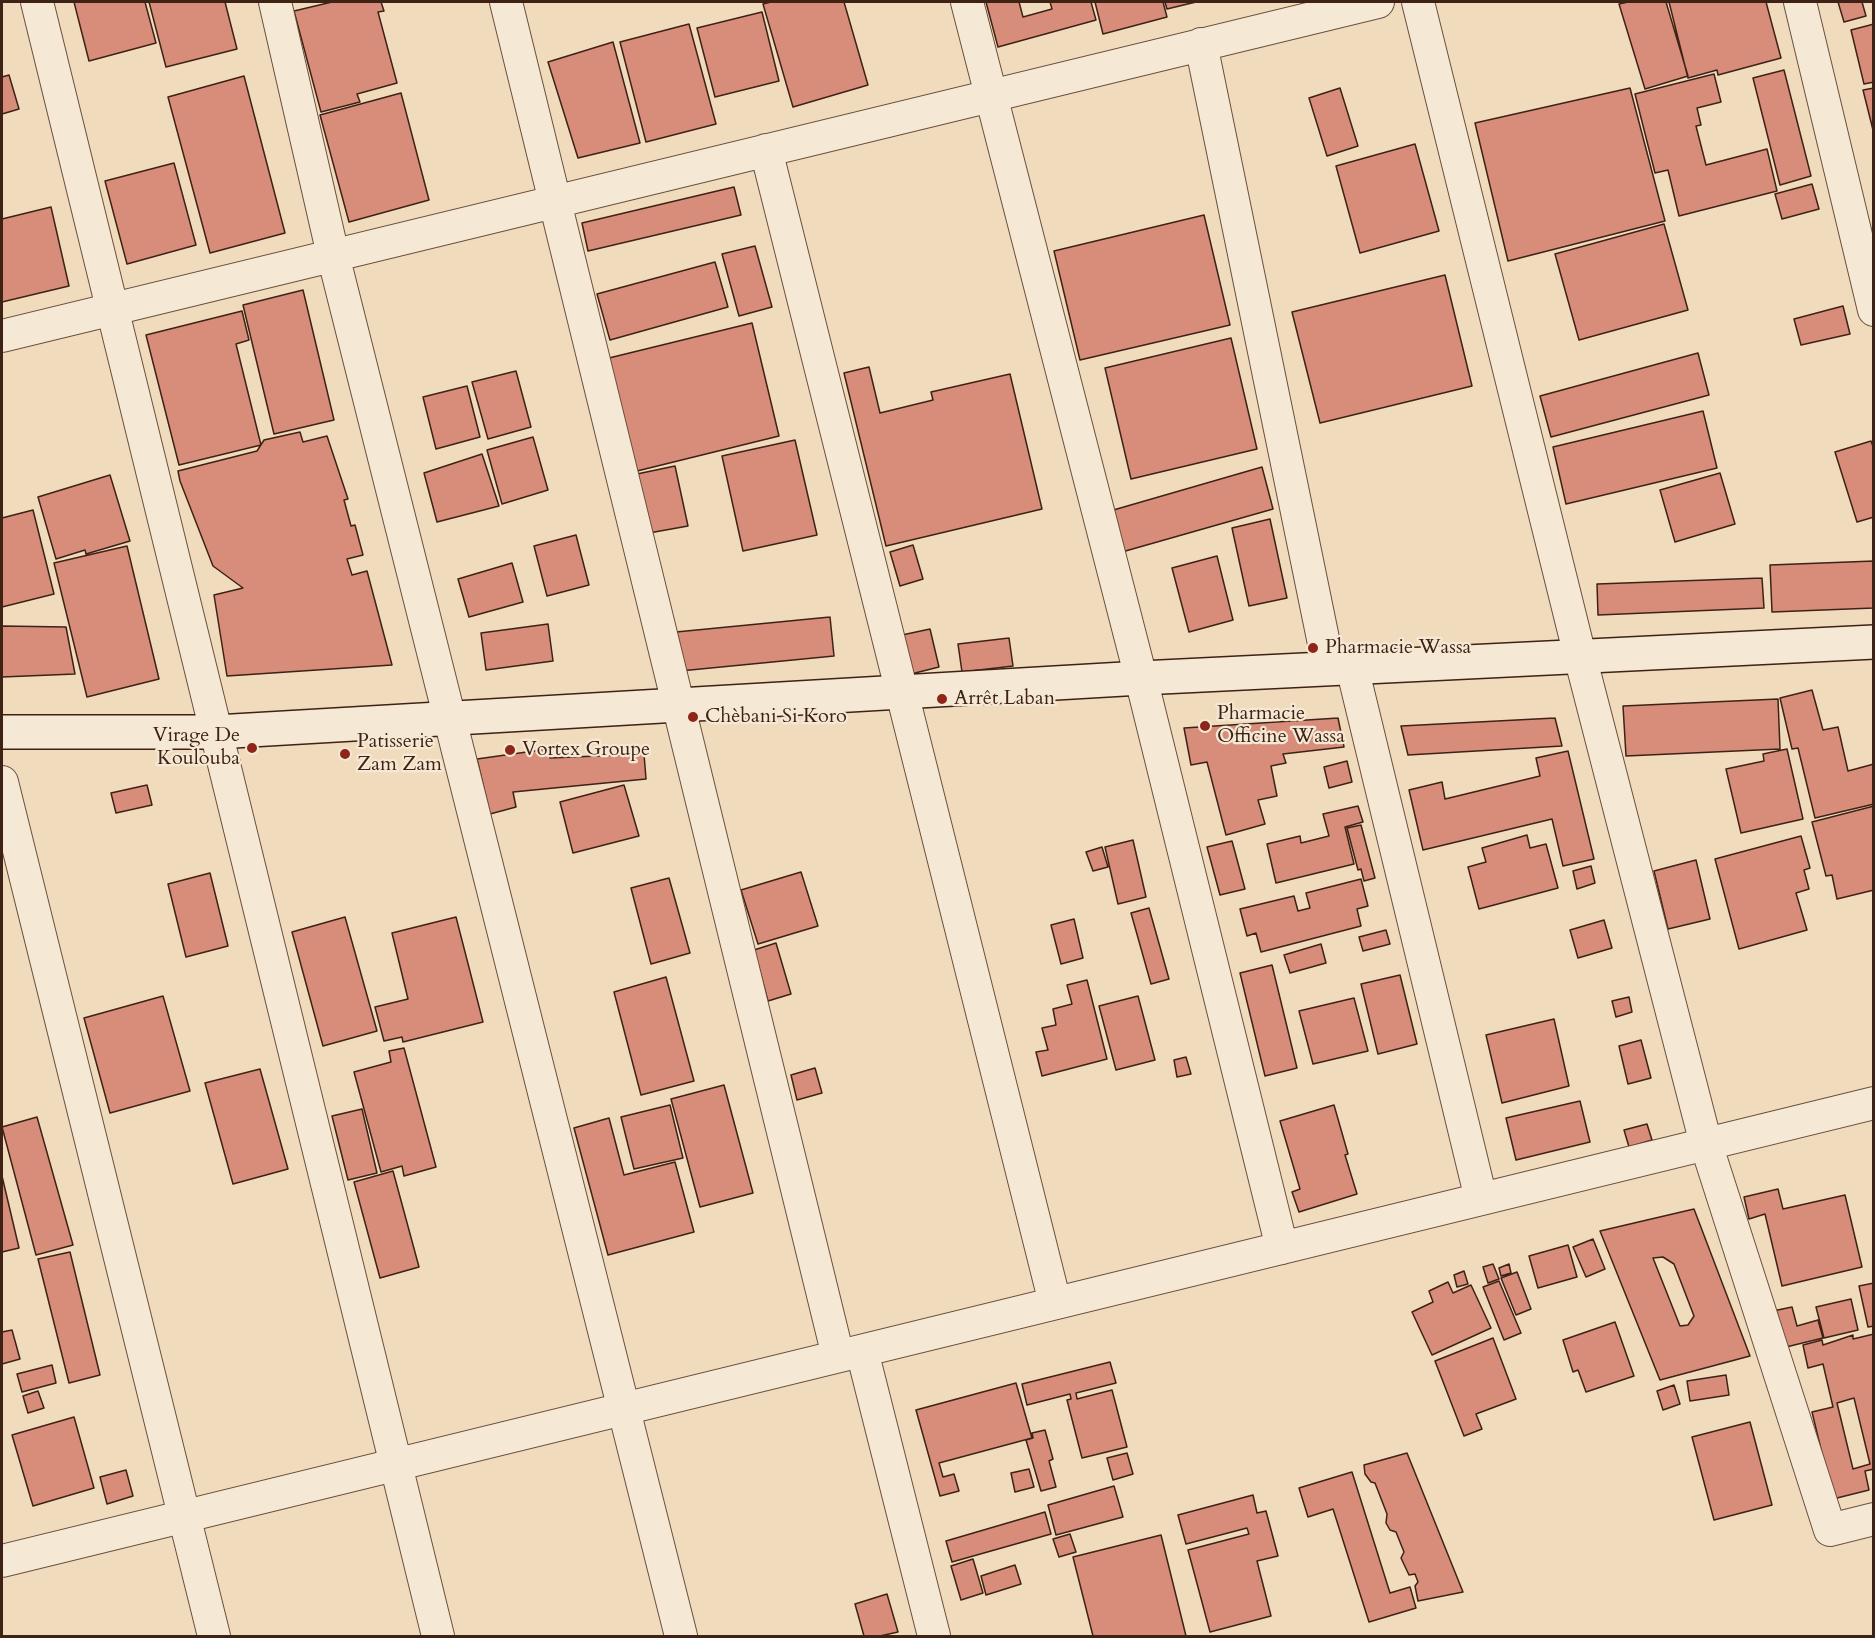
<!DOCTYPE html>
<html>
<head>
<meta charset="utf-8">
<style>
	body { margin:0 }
	#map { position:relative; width:1875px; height:1638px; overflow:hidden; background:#f0dbbd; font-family:Cardo,serif }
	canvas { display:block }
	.frame { position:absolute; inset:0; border:3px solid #3e2215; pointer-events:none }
</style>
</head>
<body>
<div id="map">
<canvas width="1875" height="1638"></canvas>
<div class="frame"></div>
</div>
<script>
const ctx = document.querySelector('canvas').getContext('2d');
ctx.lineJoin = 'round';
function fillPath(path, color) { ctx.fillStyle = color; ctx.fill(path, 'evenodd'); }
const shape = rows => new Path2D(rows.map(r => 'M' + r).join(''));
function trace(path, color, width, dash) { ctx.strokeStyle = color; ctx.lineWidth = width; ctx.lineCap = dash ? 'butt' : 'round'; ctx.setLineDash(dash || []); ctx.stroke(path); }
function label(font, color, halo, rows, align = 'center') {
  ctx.font = font + ' Cardo,serif'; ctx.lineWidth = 4.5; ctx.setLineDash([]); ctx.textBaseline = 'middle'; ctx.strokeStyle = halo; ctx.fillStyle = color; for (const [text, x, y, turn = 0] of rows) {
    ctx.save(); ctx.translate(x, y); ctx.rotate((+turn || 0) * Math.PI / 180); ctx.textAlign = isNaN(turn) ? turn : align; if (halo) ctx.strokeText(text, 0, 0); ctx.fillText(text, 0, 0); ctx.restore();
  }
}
const building = shape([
	[74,2,145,2,156,43,89,61,74,2],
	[149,2,225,2,237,49,166,67,149,2],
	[332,2,381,2,384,11,378,12,397,83,357,94,360,102,321,112,294,11,332,2],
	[771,2,844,2,868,85,793,107,763,4,771,2],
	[986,2,1019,2,1023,17,1052,9,1050,2,1091,2,1096,20,998,47,986,2],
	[1095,2,1163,2,1167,17,1103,34,1095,2],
	[1165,2,1196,2,1167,9,1165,2],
	[1628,2,1666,2,1688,76,1645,89,1619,4,1628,2],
	[1669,2,1766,2,1781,58,1718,75,1717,70,1688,78,1669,2],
	[1838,2,1862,2,1866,16,1844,22,1838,2],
	[762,12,779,81,715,97,697,28,762,12],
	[689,24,716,124,646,142,620,42,689,24],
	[1874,24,1874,82,1864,84,1851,30,1874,24],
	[613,42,640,143,578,158,548,62,613,42],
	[1784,70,1811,176,1780,185,1753,78,1784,70],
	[1714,74,1721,102,1697,108,1701,125,1696,126,1706,165,1767,149,1777,191,1679,216,1668,170,1655,173,1635,94,1714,74],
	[9,75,19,109,2,114,2,77,9,75],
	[244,76,285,233,210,253,168,97,244,76],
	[1340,88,1358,146,1327,156,1309,98,1340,88],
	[1630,88,1665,221,1508,261,1475,123,1630,88],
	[1874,88,1874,134,1863,90,1874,88],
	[401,93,429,200,349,222,320,115,401,93],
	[1415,144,1439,231,1360,253,1336,166,1415,144],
	[174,163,196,245,127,264,105,181,174,163],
	[1812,184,1819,209,1782,219,1775,194,1812,184],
	[734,187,741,215,588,251,582,223,734,187],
	[51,207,69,286,2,302,2,219,51,207],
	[1204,215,1230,325,1080,360,1054,251,1204,215],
	[1664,224,1688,310,1579,340,1555,254,1664,224],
	[755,246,772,307,739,316,722,254,755,246],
	[715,262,728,307,610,340,597,294,715,262],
	[1445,275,1472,386,1320,423,1292,312,1445,275],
	[303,290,334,420,274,434,243,305,303,290],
	[1843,306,1850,334,1801,345,1794,319,1843,306],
	[242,311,249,340,236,344,261,445,179,465,146,335,242,311],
	[752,323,779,436,637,471,609,358,752,323],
	[1231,338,1257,449,1131,479,1105,368,1231,338],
	[1698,353,1709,395,1551,437,1540,396,1698,353],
	[869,367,880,413,933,400,931,392,1010,374,1042,509,886,546,844,373,869,367],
	[516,371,531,427,488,439,472,382,516,371],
	[467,386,480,437,436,449,423,397,467,386],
	[1703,411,1717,468,1566,504,1553,447,1703,411],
	[300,432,303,442,327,436,348,499,344,500,351,526,355,525,363,555,347,559,352,575,367,571,392,665,227,676,214,595,243,588,213,566,180,481,178,471,257,451,264,440,300,432],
	[533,437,548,490,502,504,487,450,533,437],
	[795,440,817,535,743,551,722,456,795,440],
	[1871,441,1874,449,1874,517,1857,522,1835,452,1871,441],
	[482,454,499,506,437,522,424,473,482,454],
	[675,466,688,526,649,533,637,474,675,466],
	[1262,467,1273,509,1122,552,1110,511,1262,467],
	[1720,473,1735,524,1675,542,1660,490,1720,473],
	[110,475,130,541,86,554,85,550,56,559,38,497,110,475],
	[33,510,54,594,2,607,2,518,33,510],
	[1270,519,1287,598,1249,606,1232,528,1270,519],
	[576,535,589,585,547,596,534,546,576,535],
	[913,545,923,579,900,586,890,552,913,545],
	[127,546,159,679,87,697,54,563,127,546],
	[1217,556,1233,620,1189,632,1172,568,1217,556],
	[1874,561,1874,608,1772,612,1770,565,1874,561],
	[512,563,523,602,469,617,458,579,512,563],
	[1762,578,1764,608,1598,615,1597,584,1762,578],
	[830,617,834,656,680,671,676,632,830,617],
	[548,624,553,661,486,670,481,633,548,624],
	[2,626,66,627,75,674,2,677,2,626],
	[930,629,939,667,911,674,902,635,930,629],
	[1009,638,1013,666,962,672,958,644,1009,638],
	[1812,690,1823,730,1838,727,1848,771,1874,764,1874,804,1815,818,1798,748,1792,749,1780,698,1812,690],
	[1778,699,1780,749,1626,756,1623,706,1778,699],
	[1338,718,1344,747,1283,754,1286,763,1271,766,1277,796,1258,800,1265,824,1226,835,1207,762,1191,765,1184,728,1338,718],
	[1555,718,1562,746,1408,755,1401,726,1555,718],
	[548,749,550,758,644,754,646,779,513,792,516,807,490,814,477,759,548,749],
	[1787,749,1803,819,1741,833,1726,769,1764,761,1763,754,1787,749],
	[1568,751,1594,859,1563,866,1552,819,1423,850,1409,790,1442,782,1445,799,1540,776,1536,758,1568,751],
	[1347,761,1352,782,1329,788,1324,767,1347,761],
	[147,785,152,805,116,813,111,793,147,785],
	[624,785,639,836,573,853,560,802,624,785],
	[1358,806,1363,822,1345,827,1354,864,1276,883,1267,844,1300,836,1301,843,1329,836,1323,814,1358,806],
	[1874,806,1874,890,1837,899,1832,875,1826,876,1812,822,1874,806],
	[1361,825,1375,878,1364,881,1361,869,1358,870,1347,828,1361,825],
	[1527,835,1530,848,1546,844,1558,888,1479,909,1468,867,1486,862,1482,848,1527,835],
	[1801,836,1810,868,1804,870,1809,889,1796,893,1807,930,1739,949,1715,859,1801,836],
	[1133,840,1146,897,1118,904,1105,847,1133,840],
	[1232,841,1245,889,1220,895,1207,847,1232,841],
	[1102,847,1108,867,1093,871,1086,852,1102,847],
	[1696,860,1710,919,1668,929,1654,871,1696,860],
	[1591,866,1595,883,1577,889,1573,871,1591,866],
	[801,872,818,926,758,944,741,890,801,872],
	[210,873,228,946,186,957,168,884,210,873],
	[669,878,690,953,651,964,631,888,669,878],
	[1361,879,1368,906,1357,909,1361,926,1261,952,1256,933,1247,936,1240,909,1294,896,1298,911,1310,908,1306,893,1361,879],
	[1149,908,1169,979,1151,984,1131,913,1149,908],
	[345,917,377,1031,323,1046,292,932,345,917],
	[456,917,483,1022,403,1042,402,1037,384,1041,375,1007,408,999,392,933,456,917],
	[1074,919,1083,958,1061,964,1051,925,1074,919],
	[1604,920,1612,948,1578,958,1570,930,1604,920],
	[1386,930,1390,944,1363,951,1359,937,1386,930],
	[776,943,791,994,768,1001,754,950,776,943],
	[1321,944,1326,963,1290,973,1284,955,1321,944],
	[1272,965,1297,1068,1265,1076,1240,973,1272,965],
	[1400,975,1417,1044,1378,1054,1361,984,1400,975],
	[666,977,694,1081,641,1095,614,992,666,977],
	[1087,980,1107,1059,1042,1076,1036,1052,1048,1050,1042,1028,1056,1025,1053,1009,1072,1004,1067,985,1087,980],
	[163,996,190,1091,110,1113,84,1018,163,996],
	[1138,996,1155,1060,1116,1070,1099,1006,1138,996],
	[1629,997,1632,1012,1616,1017,1612,1001,1629,997],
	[1354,998,1368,1051,1313,1064,1299,1011,1354,998],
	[1554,1019,1569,1086,1502,1103,1486,1035,1554,1019],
	[1641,1040,1651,1078,1628,1084,1619,1046,1641,1040],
	[404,1048,436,1167,404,1176,402,1166,381,1172,354,1072,391,1062,389,1051,404,1048],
	[1186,1057,1191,1074,1177,1077,1174,1060,1186,1057],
	[815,1068,822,1093,797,1100,791,1075,815,1068],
	[260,1069,288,1169,233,1184,205,1083,260,1069],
	[724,1085,753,1193,700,1207,671,1099,724,1085],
	[1580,1101,1590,1142,1516,1160,1506,1118,1580,1101],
	[670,1105,683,1158,634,1169,621,1117,670,1105],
	[1334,1105,1348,1154,1345,1155,1357,1194,1299,1212,1292,1192,1300,1189,1280,1121,1334,1105],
	[362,1109,377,1173,348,1180,332,1116,362,1109],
	[37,1117,73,1245,36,1255,2,1127,37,1117],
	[609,1118,624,1175,675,1162,694,1232,608,1255,574,1128,609,1118],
	[1647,1124,1652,1140,1629,1147,1624,1130,1647,1124],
	[393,1171,419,1267,380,1278,354,1182,393,1171],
	[2,1176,19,1248,2,1252,2,1176],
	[1778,1189,1783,1209,1845,1195,1862,1267,1782,1286,1765,1214,1749,1219,1744,1197,1778,1189],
	[1694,1209,1750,1356,1660,1380,1600,1231,1694,1209],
	[1663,1257,1674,1264,1694,1316,1688,1325,1680,1326,1653,1258,1663,1257],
	[1593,1239,1605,1269,1586,1277,1573,1247,1593,1239],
	[1568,1245,1577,1277,1538,1288,1529,1256,1568,1245],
	[70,1252,100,1375,69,1383,38,1259,70,1252],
	[1493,1264,1499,1279,1488,1283,1483,1267,1493,1264],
	[1509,1264,1511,1273,1501,1276,1499,1268,1509,1264],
	[1464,1271,1468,1284,1457,1287,1454,1275,1464,1271],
	[1517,1272,1531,1309,1516,1315,1501,1278,1517,1272],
	[1499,1281,1521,1333,1504,1340,1483,1287,1499,1281],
	[1448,1282,1453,1293,1471,1285,1491,1328,1432,1355,1412,1312,1433,1302,1429,1291,1448,1282],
	[1874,1283,1874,1326,1868,1327,1859,1286,1874,1283],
	[1851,1299,1858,1330,1824,1338,1816,1307,1851,1299],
	[1792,1307,1797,1326,1818,1320,1823,1338,1782,1348,1773,1311,1792,1307],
	[1615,1322,1634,1376,1586,1392,1578,1370,1573,1372,1563,1340,1615,1322],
	[12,1330,20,1359,2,1364,2,1332,12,1330],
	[1874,1334,1874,1469,1865,1471,1869,1490,1833,1499,1812,1412,1833,1407,1823,1364,1808,1368,1803,1345,1822,1340,1823,1345,1853,1335,1853,1339,1874,1334],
	[1854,1398,1870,1464,1853,1469,1837,1403,1854,1398],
	[1493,1338,1516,1399,1476,1414,1482,1429,1464,1436,1435,1361,1493,1338],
	[1110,1362,1116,1383,1076,1393,1077,1399,1112,1390,1127,1447,1082,1458,1067,1400,1071,1399,1070,1394,1027,1405,1022,1384,1110,1362],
	[52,1365,56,1383,22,1392,17,1374,52,1365],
	[1726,1375,1729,1395,1690,1401,1687,1381,1726,1375],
	[1016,1383,1032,1438,939,1463,943,1477,954,1474,959,1491,940,1496,916,1410,1016,1383],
	[1674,1385,1680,1404,1663,1410,1657,1391,1674,1385],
	[38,1391,44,1408,28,1413,23,1396,38,1391],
	[74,1417,94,1488,33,1506,12,1435,74,1417],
	[1750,1422,1772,1505,1714,1520,1692,1437,1750,1422],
	[1045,1430,1053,1459,1049,1461,1056,1487,1041,1491,1026,1440,1033,1438,1032,1433,1045,1430],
	[1127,1453,1133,1474,1113,1480,1107,1458,1127,1453],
	[1407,1453,1463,1592,1418,1601,1415,1586,1418,1582,1415,1574,1409,1575,1401,1558,1404,1552,1396,1532,1390,1530,1386,1523,1387,1514,1375,1483,1371,1482,1365,1474,1364,1465,1407,1453],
	[1029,1469,1034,1487,1015,1492,1011,1473,1029,1469],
	[126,1470,133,1496,107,1504,100,1477,126,1470],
	[1352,1472,1390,1593,1410,1587,1416,1608,1369,1622,1333,1509,1308,1517,1299,1488,1352,1472],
	[1114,1486,1123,1517,1056,1535,1048,1505,1114,1486],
	[1253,1495,1257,1513,1266,1511,1278,1556,1257,1561,1271,1616,1210,1632,1188,1550,1249,1534,1247,1528,1186,1544,1178,1515,1253,1495],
	[1045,1512,1051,1534,952,1562,946,1541,1045,1512],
	[1070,1534,1076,1552,1059,1557,1053,1539,1070,1534],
	[1161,1535,1186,1636,1093,1636,1073,1557,1161,1535],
	[973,1559,983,1593,961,1600,951,1566,973,1559],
	[1015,1565,1021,1584,986,1595,981,1576,1015,1565],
	[887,1594,898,1632,880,1636,864,1636,855,1604,887,1594]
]);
fillPath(building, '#d78d79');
trace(building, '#3e2215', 1.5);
const minor = shape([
	[37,2,438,1636],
	[275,2,333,255,681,1636],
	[506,2,838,1356],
	[967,2,1141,678,1282,1248],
	[1418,2,1580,656,1706,1144,1830,1530,1874,1519],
	[1800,2,1874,310],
	[1201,44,1329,668],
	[766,150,1055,1303],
	[2,336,1378,2],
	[1352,667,1481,1199],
	[2,782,214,1636],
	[862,1351,934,1636],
	[2,1561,1874,1103]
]);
const secondary = shape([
	[2,732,216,732,1141,678,1874,642]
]);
trace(minor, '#6a503f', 34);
trace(secondary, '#3e2215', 36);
trace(minor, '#f5e8d4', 32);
trace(secondary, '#f5e8d4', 33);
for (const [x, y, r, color] of [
	[1313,648,6,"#8f2418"],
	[942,699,6,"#8f2418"],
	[693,717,6,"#8f2418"],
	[1205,726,6,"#8f2418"],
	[252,748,6,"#8f2418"],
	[510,750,6,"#8f2418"],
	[345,754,6,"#8f2418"]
]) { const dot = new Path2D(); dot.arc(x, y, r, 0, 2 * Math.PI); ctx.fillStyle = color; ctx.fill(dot); trace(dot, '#f5e8d4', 2); }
label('20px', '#3e2215', '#f5e8d4', [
	["Pharmacie Wassa",1325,648],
	["Arrêt Laban",954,699],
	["Pharmacie",1217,714],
	["Officine Wassa",1217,737],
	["Chèbani Si Koro",705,717],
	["Virage De",240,736,"right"],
	["Koulouba",240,759,"right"],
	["Patisserie",357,742],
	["Zam Zam",357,765],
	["Vortex Groupe",522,750]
], 'left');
</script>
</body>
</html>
